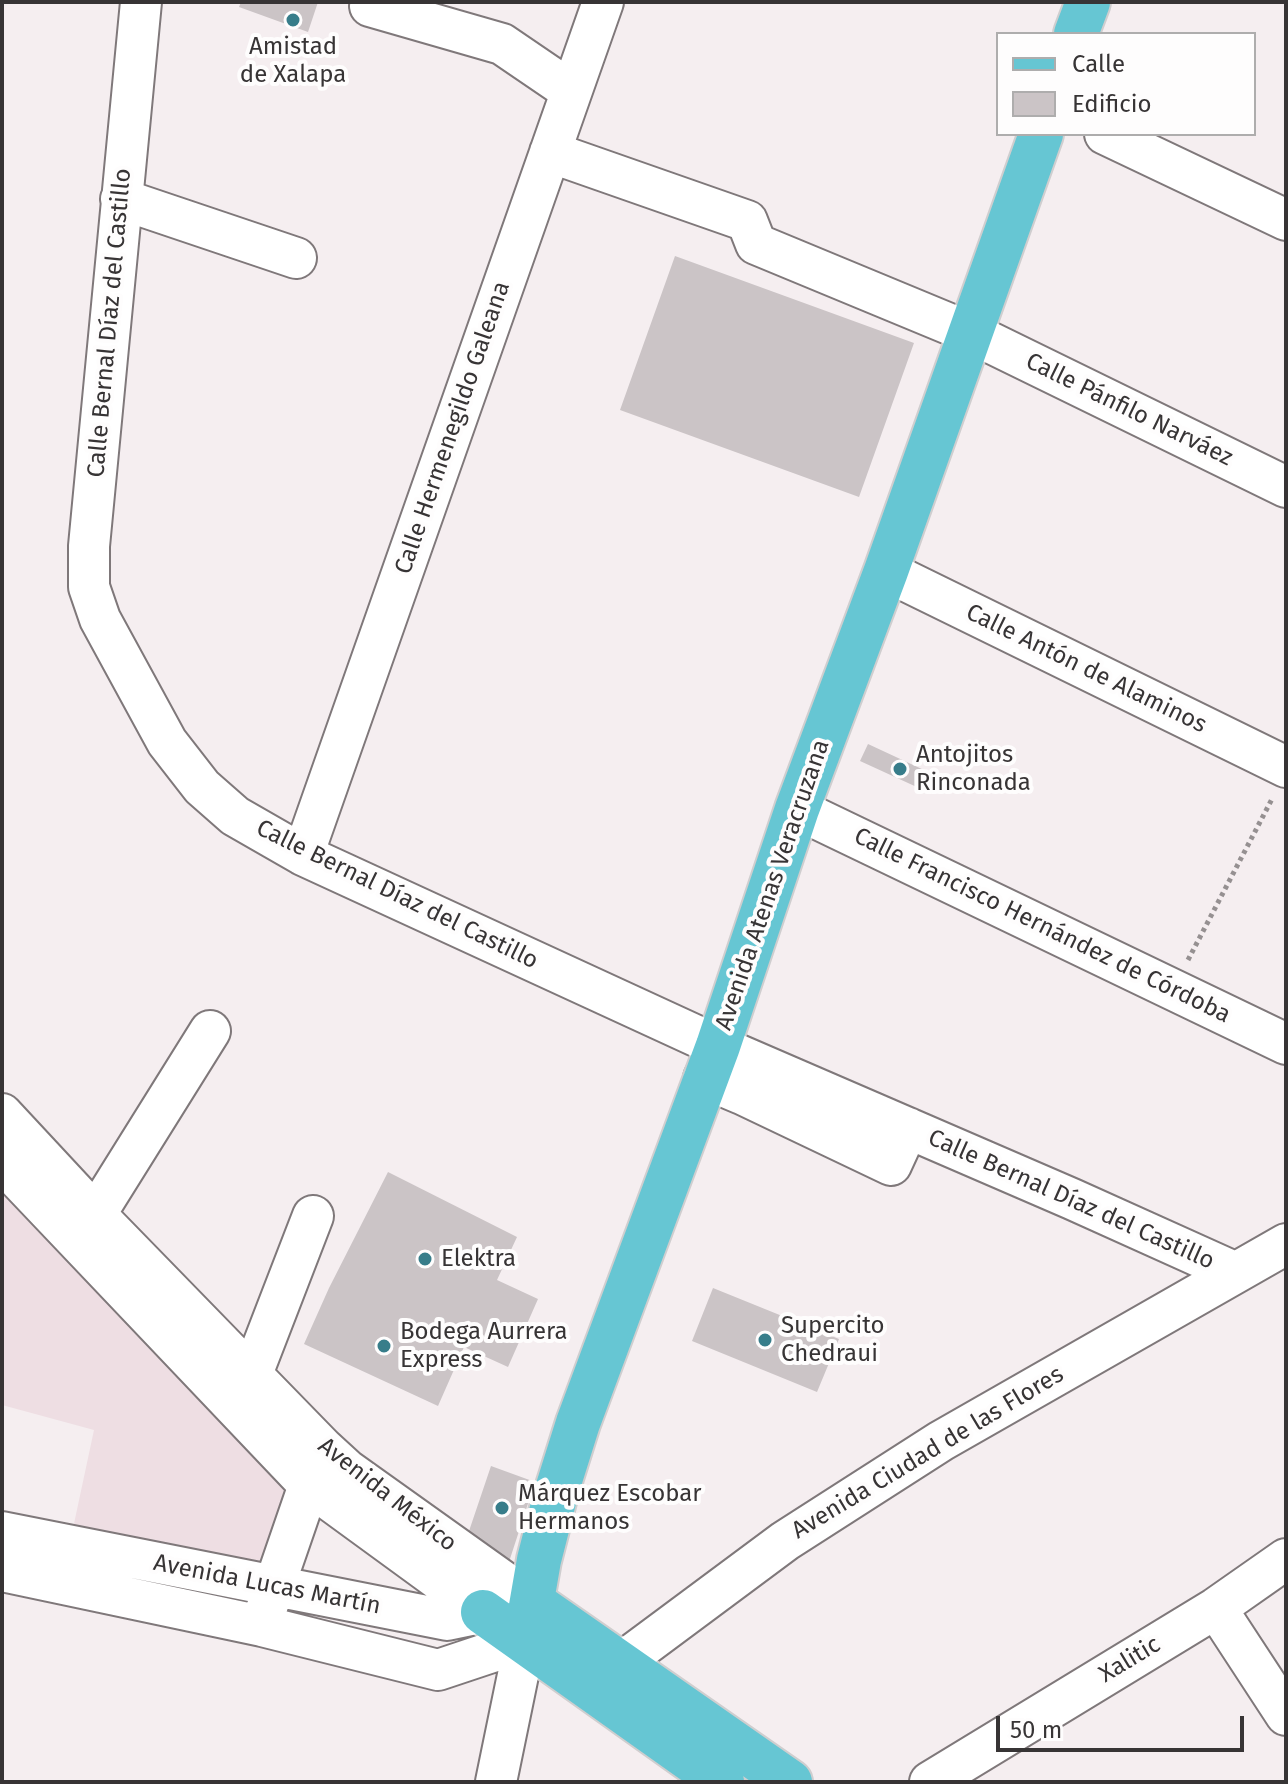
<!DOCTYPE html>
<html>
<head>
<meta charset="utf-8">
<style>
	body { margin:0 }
	#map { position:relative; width:1288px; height:1784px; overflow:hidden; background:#f5eef0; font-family:"Fira Sans",sans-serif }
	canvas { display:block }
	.frame { position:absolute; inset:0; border:4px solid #373435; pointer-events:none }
	.legend { position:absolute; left:996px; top:32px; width:260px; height:104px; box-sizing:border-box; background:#fefdfd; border:2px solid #aeadad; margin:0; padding:10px 14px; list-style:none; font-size:24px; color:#373435 }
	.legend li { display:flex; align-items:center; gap:16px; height:40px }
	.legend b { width:40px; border:2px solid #aeadad }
	.scale { position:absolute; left:996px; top:1716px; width:248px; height:36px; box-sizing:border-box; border:4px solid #373435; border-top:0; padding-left:10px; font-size:24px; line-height:28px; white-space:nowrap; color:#373435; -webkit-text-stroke:6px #fefdfd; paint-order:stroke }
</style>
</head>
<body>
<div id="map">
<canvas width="1288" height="1784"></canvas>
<div class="frame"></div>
<ul class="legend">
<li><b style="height:10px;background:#66c6d3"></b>Calle</li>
<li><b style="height:22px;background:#cbc4c6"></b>Edificio</li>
</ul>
<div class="scale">50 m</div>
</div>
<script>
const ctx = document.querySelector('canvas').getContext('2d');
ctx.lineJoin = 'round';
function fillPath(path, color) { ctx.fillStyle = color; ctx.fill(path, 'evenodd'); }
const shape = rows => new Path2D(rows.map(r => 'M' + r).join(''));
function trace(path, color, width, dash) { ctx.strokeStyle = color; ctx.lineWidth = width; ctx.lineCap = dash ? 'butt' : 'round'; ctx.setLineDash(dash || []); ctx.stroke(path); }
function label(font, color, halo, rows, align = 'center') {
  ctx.font = font + ' "Fira Sans",sans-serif'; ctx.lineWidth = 8; ctx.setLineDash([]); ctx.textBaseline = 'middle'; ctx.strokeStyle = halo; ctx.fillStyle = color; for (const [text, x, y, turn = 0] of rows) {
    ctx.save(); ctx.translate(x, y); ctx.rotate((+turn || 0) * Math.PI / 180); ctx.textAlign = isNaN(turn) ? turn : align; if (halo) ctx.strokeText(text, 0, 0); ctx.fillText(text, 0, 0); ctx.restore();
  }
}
fillPath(shape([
	[2,1179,289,1485,265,1574,72,1533,94,1430,2,1405]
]), '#eedee3');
fillPath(shape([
	[241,2,318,2,308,32,239,7],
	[675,256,914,343,859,497,620,410],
	[868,744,939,777,932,794,860,761],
	[388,1172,517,1237,497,1280,538,1299,508,1367,464,1347,438,1406,304,1344,329,1288],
	[713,1288,839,1339,817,1392,692,1341],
	[491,1466,535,1482,508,1565,468,1534]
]), '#cbc4c6');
const minor = shape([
	[141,2,89,546,89,587,100,619,167,742,202,787,235,816,303,855,718,1046,1072,1199,1234,1272],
	[370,6,502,44,571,91],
	[1105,134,1286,220],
	[550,152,747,221,756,244,971,333,1286,487],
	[121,199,296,258],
	[886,571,1286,767],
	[797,809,1286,1044],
	[303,855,603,2],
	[704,1078,742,1094,891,1165,908,1128],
	[2,1114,95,1214,323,1448,347,1470,532,1602],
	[2,1162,309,1485,483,1612],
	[82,1236,210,1031],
	[252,1374,313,1216],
	[2,1532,447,1620,500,1609],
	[2,1571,262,1626,438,1670,525,1641,496,1782],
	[1216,1608,1286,1715],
	[265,1613,309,1485],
	[594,1683,785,1541,941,1441,1286,1244],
	[930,1782,1216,1608,1286,1559]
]);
const major = shape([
	[1076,34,1088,2],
	[532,1602,790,1782],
	[483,1612,722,1782],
	[525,1641,539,1560,556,1493,578,1423,718,1046,797,809,886,571,1041,134]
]);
trace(minor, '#7f787a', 44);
trace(major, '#cfcecf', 48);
trace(shape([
	[1188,960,1272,799]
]), '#959091', 5, [4, 4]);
trace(minor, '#fff', 40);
trace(major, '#66c6d3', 44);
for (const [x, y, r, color] of [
	[293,20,8,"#377d8a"],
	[900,769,8,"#377d8a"],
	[425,1259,8,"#377d8a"],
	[765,1340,8,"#377d8a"],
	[384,1346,8,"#377d8a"],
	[502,1508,8,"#377d8a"]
]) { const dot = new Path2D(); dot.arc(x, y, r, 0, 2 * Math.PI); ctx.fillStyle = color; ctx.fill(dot); trace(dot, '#fefdfd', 3); }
label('24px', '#373435', '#fefdfd', [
	["Amistad",293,47,"center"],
	["de Xalapa",293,75,"center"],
	["Antojitos",916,755],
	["Rinconada",916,783],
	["Elektra",441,1259],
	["Supercito",781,1326],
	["Chedraui",781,1354],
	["Bodega Aurrera",400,1332],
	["Express",400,1360],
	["Márquez Escobar",518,1494],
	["Hermanos",518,1522]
], 'left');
label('24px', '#373435', '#fefdfd', [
	["Calle Bernal Díaz del Castillo",110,323,-85],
	["Calle Pánfilo Narváez",1129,410,26],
	["Calle Hermenegildo Galeana",453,428,-71],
	["Calle Antón de Alaminos",1086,669,26],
	["Avenida Atenas Veracruzana",773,885,-71],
	["Calle Bernal Díaz del Castillo",397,895,26],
	["Calle Francisco Hernández de Córdoba",1042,926,26],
	["Calle Bernal Díaz del Castillo",1071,1200,24],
	["Avenida Ciudad de las Flores",928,1453,-31],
	["Avenida México",387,1495,38],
	["Avenida Lucas Martín",267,1585,11],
	["Xalitic",1130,1660,-31]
]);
</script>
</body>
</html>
